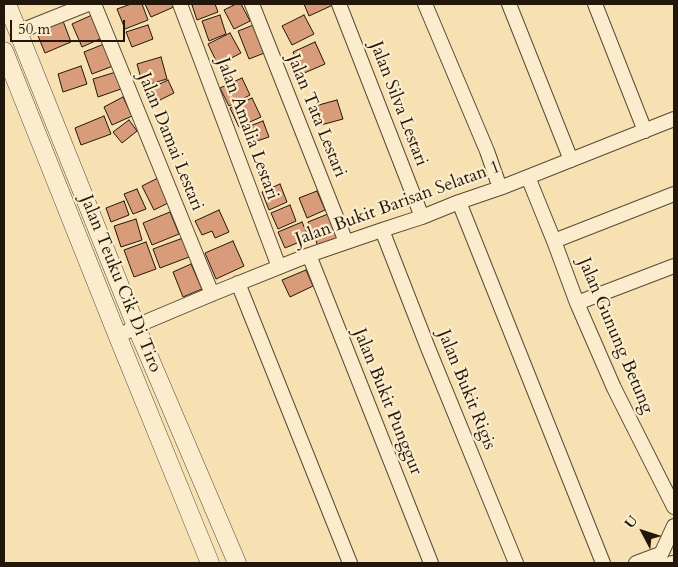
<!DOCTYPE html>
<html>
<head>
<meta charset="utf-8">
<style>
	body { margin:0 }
	#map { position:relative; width:678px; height:567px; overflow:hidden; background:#f7e1b2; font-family:Cardo,serif }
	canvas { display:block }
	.frame { position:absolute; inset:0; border:5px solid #22170a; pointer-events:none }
	.north { position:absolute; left:618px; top:507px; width:50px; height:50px; -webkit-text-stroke:4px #faeccd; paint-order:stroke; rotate:310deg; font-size:14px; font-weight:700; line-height:20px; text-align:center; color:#22170a }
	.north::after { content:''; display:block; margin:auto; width:18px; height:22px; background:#22170a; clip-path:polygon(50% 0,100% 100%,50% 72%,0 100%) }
	.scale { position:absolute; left:10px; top:20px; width:115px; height:22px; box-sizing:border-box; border:2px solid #22170a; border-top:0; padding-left:6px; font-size:15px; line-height:18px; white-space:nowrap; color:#22170a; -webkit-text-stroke:4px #faeccd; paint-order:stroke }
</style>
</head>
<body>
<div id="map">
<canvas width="678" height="567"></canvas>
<div class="frame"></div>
<div class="north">U</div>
<div class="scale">50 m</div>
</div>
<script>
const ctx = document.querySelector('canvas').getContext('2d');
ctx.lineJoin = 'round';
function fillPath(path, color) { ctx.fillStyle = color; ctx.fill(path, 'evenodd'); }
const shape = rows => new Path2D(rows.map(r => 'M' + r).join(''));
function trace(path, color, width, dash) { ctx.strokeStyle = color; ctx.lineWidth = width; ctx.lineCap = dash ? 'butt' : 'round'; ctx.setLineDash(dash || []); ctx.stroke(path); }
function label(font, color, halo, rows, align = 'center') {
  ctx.font = font + ' Cardo,serif'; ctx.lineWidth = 4.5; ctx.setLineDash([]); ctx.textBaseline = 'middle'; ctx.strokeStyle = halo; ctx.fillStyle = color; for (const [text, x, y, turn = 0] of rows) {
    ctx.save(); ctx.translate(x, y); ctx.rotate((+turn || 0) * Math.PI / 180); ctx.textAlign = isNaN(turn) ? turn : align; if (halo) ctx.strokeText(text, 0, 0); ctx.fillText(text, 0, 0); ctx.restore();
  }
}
const building = shape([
	[131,4,142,4,148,20,125,29,117,9,131,4],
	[145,4,175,4,176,6,151,17,145,4],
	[195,4,215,4,218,12,197,20,192,5,195,4],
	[236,4,241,4,250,21,234,29,224,10,236,4],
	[304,4,335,4,309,16,304,4],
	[92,15,102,38,82,47,72,24,92,15],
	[220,15,226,34,209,41,202,21,220,15],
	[304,15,314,34,292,45,282,26,304,15],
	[63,21,71,42,45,53,36,31,63,21],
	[256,24,267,52,249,59,238,31,256,24],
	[148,25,153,39,132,47,126,32,148,25],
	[230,33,241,53,218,65,208,44,230,33],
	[315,42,325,64,302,74,293,52,315,42],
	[104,44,113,66,92,74,84,52,104,44],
	[161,57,167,79,143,86,137,64,161,57],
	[81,66,87,84,63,92,58,74,81,66],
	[116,72,121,89,98,97,93,79,116,72],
	[242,78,250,95,229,106,220,88,242,78],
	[168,80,174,93,152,104,145,91,168,80],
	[123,97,132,116,112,125,104,107,123,97],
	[252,98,261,117,239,127,230,108,252,98],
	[337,100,343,119,321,125,315,106,337,100],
	[104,116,111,134,81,145,75,128,104,116],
	[129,120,137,131,122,143,113,132,129,120],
	[263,121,269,137,248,144,242,129,263,121],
	[158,178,170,202,154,210,142,186,158,178],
	[280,184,287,202,269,210,262,192,280,184],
	[137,189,146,209,133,214,124,194,137,189],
	[317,191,325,210,307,218,299,198,317,191],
	[124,201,129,215,111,222,106,208,124,201],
	[290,205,296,221,278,229,271,213,290,205],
	[219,210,229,232,215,238,212,231,202,235,195,221,219,210],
	[170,212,179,234,152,245,143,223,170,212],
	[328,214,338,238,318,246,308,222,328,214],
	[136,219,142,240,121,247,114,226,136,219],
	[302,222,309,238,285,248,278,232,302,222],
	[183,238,189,257,160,268,153,249,183,238],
	[233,241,244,266,216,279,205,253,233,241],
	[146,242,156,269,134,277,124,250,146,242],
	[191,264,202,289,183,297,173,272,191,264],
	[306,270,313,286,290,297,282,280,306,270]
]);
fillPath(building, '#d89c7b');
trace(building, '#22170a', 1);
const minor = shape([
	[94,4,212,294],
	[180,4,279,267],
	[252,4,346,242],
	[339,4,422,217],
	[425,4,487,151,500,188],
	[509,4,571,160],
	[595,4,645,131],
	[18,32,88,4],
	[528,177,554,241,577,303,614,388,674,507],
	[459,202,603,563],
	[382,230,428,348,516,563],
	[554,241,674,194],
	[309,255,431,563],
	[238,283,350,563],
	[577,303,674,266],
	[118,337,136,326,212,294,309,255,382,230,422,217,459,202,500,188,674,119],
	[636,563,660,554],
	[657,563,674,526],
	[672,563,674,563]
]);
const tertiary = shape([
	[7,4,136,326,237,563],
	[4,51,118,337,210,563]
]);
trace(minor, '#574a34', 16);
trace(tertiary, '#574a34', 19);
trace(minor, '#faeccd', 14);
trace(tertiary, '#faeccd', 18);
label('18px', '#22170a', '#faeccd', [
	["Jalan Silva Lestari",398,104,69],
	["Jalan Tata Lestari",316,116,68],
	["Jalan Amalia Lestari",247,129,70],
	["Jalan Damai Lestari",170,142,68],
	["Jalan Bukit Barisan Selatan 1",398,204,-20],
	["Jalan Teuku Cik Di Tiro",120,284,68],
	["Jalan Gunung Betung",615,336,67],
	["Jalan Bukit Rigis",466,390,68],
	["Jalan Bukit Punggur",387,402,68]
]);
</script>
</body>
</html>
